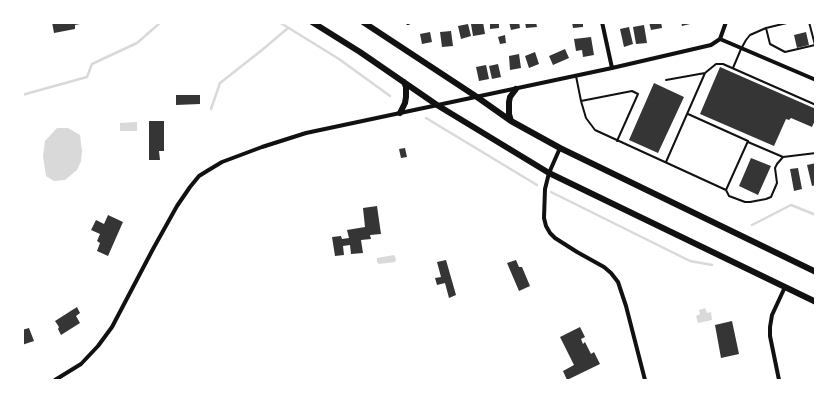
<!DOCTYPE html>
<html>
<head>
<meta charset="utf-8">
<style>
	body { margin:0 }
	#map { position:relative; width:838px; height:403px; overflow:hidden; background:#fff; font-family:Literata,serif }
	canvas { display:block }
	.frame { position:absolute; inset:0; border:24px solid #fff; pointer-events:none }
</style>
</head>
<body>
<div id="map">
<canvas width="838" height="403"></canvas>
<div class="frame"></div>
</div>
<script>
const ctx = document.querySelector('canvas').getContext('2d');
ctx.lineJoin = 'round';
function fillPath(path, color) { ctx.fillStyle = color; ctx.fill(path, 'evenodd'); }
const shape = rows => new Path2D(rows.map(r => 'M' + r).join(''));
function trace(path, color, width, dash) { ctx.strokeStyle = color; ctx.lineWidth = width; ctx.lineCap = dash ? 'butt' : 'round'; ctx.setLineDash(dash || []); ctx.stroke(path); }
fillPath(shape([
	[137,122,137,131,120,131,120,123],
	[57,128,68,128,80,135,82,151,81,161,77,170,65,180,54,181,46,176,43,156,45,141],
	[394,255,396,259,395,262,379,264,377,262,377,258],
	[705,308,707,313,711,312,712,320,698,323,696,316,700,314,699,310]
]), '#d9d9d9');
trace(shape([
	[279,22,339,59,390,96],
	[22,95,87,77,92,64,137,43,161,22],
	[211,109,220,83,262,50,288,28],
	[426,118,537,185],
	[551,192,690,261,712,265],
	[752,225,791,205,816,215]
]), '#d9d9d9', 2.5);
fillPath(shape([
	[52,22,80,22,80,24,75,25,75,29,54,33],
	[483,22,485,34,473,36,471,24],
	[490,22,499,22,499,28,490,29],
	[509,22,519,22,520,28,511,30],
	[525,22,536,22,537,27,526,28],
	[572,22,583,22,583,27,573,28],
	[649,22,661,22,662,28,651,30],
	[681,22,694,22,694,23,682,26],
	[468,24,471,36,461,39,458,26],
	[644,25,647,43,636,44,633,27],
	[629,27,633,44,624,47,620,29],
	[451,31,453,46,442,47,440,32],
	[430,32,432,42,422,44,420,34],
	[806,32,809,45,797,48,794,35],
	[505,35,506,43,500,44,498,37],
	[591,37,594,55,583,57,582,50,576,51,574,39],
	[565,49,569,58,553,65,549,56],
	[535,52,539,64,529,68,525,56],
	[519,54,521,68,510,70,509,56],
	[498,64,501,77,492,79,489,66],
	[486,65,489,79,479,81,476,67],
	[720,67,816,109,816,118,812,127,791,118,789,120,786,119,774,146,700,114],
	[654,83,684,97,658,153,629,140],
	[176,95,200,95,200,104,176,105],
	[149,121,164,121,164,151,159,151,160,160,149,160],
	[405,148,407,157,401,158,399,149],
	[751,158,771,166,758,195,739,186],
	[816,163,816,185,812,186,807,165],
	[798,168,802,189,794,191,790,169],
	[377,206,381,234,370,235,371,239,361,240,363,253,351,254,350,245,343,246,344,255,335,256,332,237,341,236,342,239,349,238,347,230,365,227,363,208],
	[108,215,123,222,108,256,97,251,100,243,97,241,100,234,91,230,96,220,104,224],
	[446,260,456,295,449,298,445,283,437,285,435,278,441,277,437,262],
	[516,260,519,267,522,267,530,286,519,291,507,263],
	[77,307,80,313,76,316,80,323,61,335,58,329,59,327,55,321],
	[732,321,739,354,721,358,715,325],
	[580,327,585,337,581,339,583,344,585,342,591,354,594,352,600,364,567,380,563,371,574,365,560,337],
	[29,328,34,341,22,345,22,330]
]), '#353535');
trace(shape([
	[766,28,770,44,785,52,815,45,809,22],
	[733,68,741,49,746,40,750,35,766,28,791,22],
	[576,76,581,101,586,118,595,130,726,190,729,196,745,202,750,202,766,199,771,197,777,183,775,168,777,164,783,157,816,153],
	[666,80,705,73],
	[581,101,632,91,638,94,617,141],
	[688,114,748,141,726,190],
	[748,142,783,157],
	[666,162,705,73,716,64,723,64,816,105]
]), '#111', 2);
trace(shape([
	[602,22,612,68],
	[408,23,410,22],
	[720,39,816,80],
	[720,39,726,22],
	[560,148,549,173,545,189,544,218,546,226,550,233,555,238,577,252,604,267,611,273,618,282,626,306,645,380],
	[55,380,81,364,98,346,112,327,153,249,177,206,190,187,199,176,207,171,222,162,262,147,306,133,612,68,711,45,720,39],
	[779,380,770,336,770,327,772,315,785,287]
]), '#111', 4);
trace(shape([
	[312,22,360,52,437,105,549,173,816,302],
	[363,22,477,97,511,121,560,148,816,272],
	[400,113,405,103,406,97,406,87,404,82],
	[511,121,509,114,509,102,510,97,516,89]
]), '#111', 6);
</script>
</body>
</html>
